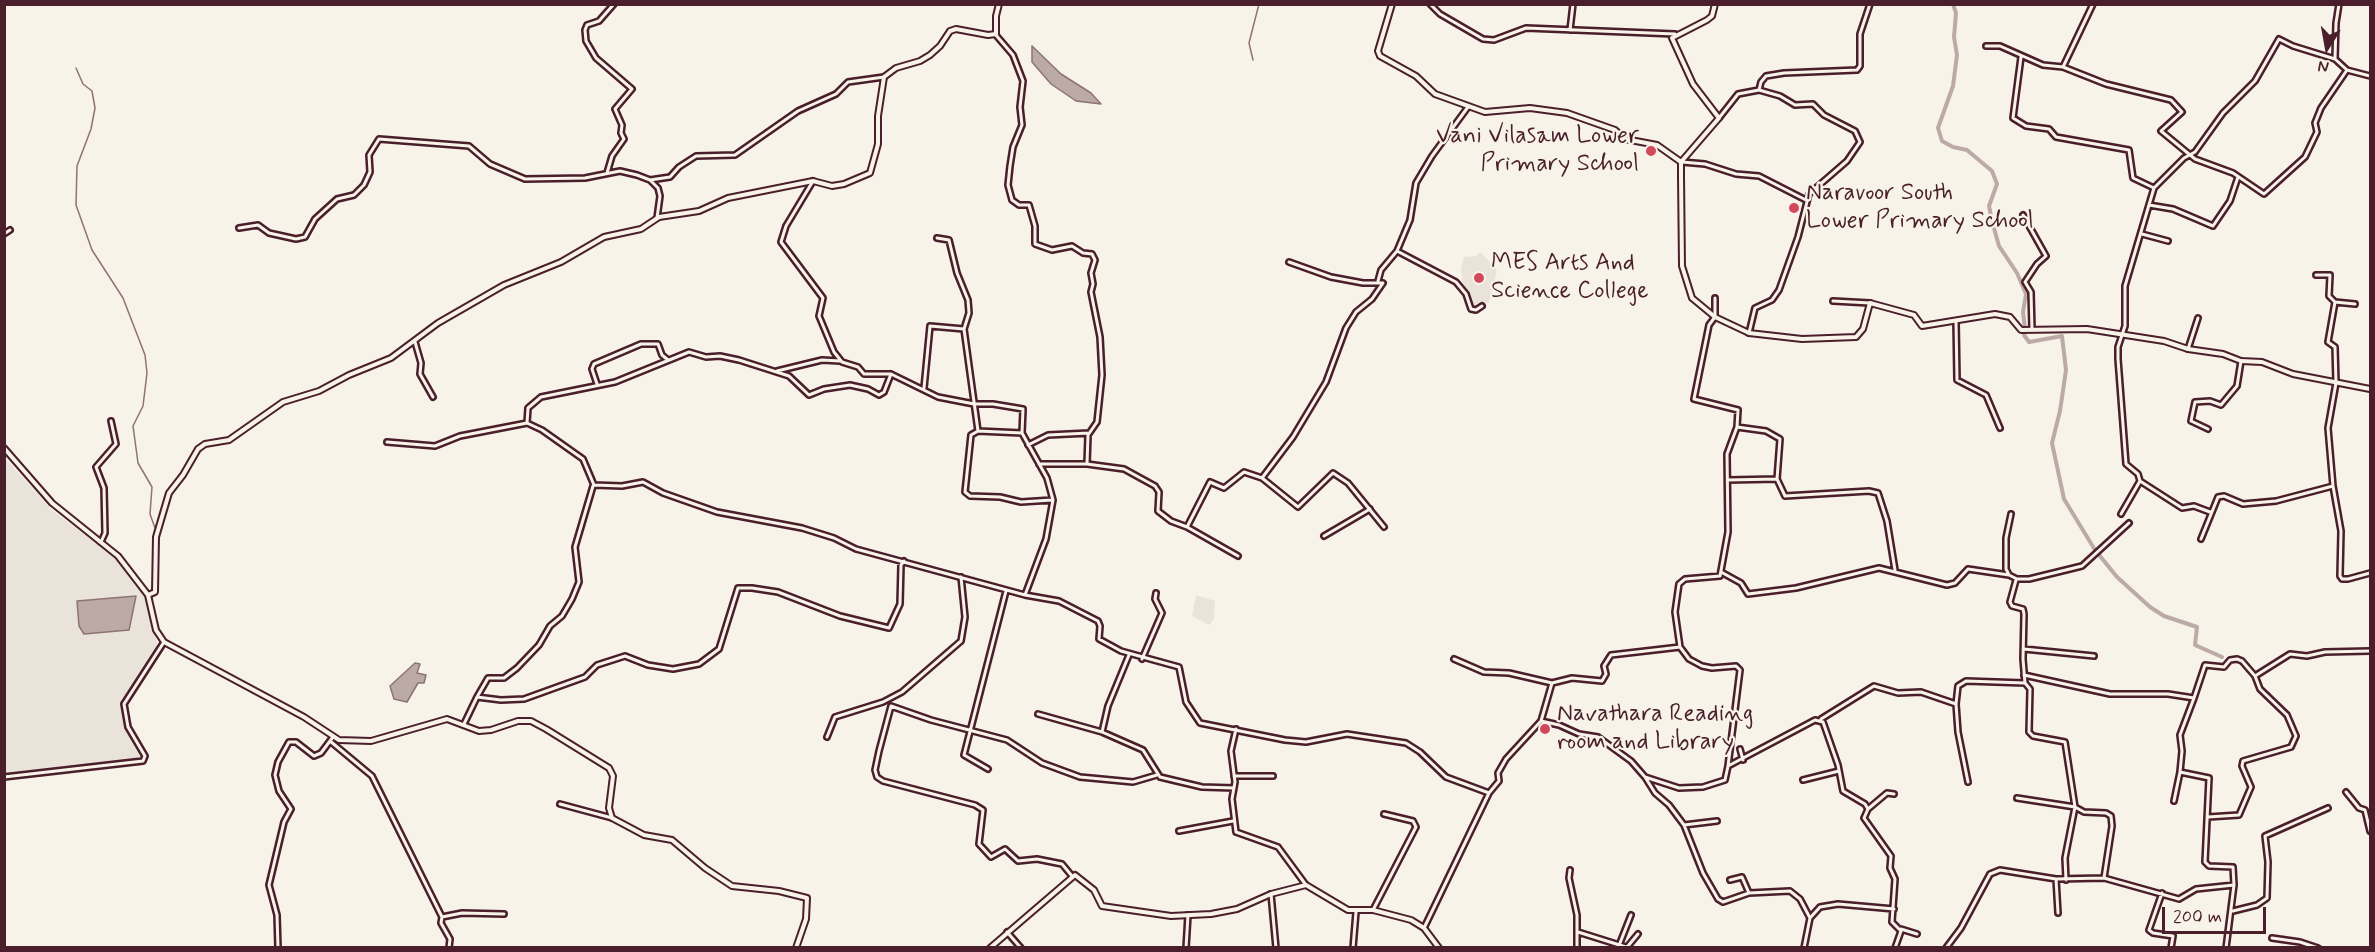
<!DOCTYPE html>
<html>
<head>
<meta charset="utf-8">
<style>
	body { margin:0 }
	#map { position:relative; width:2375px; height:952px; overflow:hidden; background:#f7f3e8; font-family:Mynerve,sans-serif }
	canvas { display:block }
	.frame { position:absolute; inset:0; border:6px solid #4a1f2b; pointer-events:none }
	.north { position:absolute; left:2297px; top:18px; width:60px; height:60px; -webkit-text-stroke:4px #f7f3e8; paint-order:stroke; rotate:191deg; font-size:16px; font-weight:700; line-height:24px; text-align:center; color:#4a1f2b }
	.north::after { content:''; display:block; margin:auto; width:21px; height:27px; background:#4a1f2b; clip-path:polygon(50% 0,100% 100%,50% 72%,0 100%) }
	.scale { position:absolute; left:2162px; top:907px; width:104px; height:27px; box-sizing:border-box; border:3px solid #4a1f2b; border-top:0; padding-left:8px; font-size:18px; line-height:21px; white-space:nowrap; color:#4a1f2b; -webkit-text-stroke:4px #f7f3e8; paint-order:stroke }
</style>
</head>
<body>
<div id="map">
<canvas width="2375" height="952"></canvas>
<div class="frame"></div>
<div class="north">N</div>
<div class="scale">200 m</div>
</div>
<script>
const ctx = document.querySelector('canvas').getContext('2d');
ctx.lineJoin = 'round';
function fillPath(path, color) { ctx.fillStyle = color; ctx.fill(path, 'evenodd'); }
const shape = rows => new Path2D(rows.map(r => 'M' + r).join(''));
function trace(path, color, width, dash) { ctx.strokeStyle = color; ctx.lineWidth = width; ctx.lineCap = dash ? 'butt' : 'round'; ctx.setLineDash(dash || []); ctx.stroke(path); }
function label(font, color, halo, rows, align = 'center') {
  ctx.font = font + ' Mynerve,sans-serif'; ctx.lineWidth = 4.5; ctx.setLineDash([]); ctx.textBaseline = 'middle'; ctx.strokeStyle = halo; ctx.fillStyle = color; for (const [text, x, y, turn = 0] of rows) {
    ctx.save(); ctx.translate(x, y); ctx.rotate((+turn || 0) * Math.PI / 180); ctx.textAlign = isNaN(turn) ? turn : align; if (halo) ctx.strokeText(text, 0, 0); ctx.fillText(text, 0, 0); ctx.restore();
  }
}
fillPath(shape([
	[1481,252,1497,271,1489,303,1475,307,1463,285,1461,269,1464,257,1476,256],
	[4,457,53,511,114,556,144,594,157,643,153,655,121,704,129,736,142,759,5,776],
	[1196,595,1215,601,1214,619,1209,625,1192,616]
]), '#eae3da');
const water = shape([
	[1032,46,1061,74,1091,93,1101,104,1076,101,1051,84,1032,62,1032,46],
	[136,596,129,630,84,634,79,626,77,601,136,596],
	[415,663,420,664,417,673,426,675,424,683,418,683,407,702,394,699,390,686,415,663]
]);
fillPath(water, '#bcaaa7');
trace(water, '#8e7275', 1.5);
trace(shape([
	[1253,60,1249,43,1259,4],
	[76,68,83,84,92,91,95,108,91,129,77,166,76,205,92,250,123,298,145,355,147,373,143,406,133,426,138,463,152,487,150,514,155,528]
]), '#8e7275', 1.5);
trace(shape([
	[1953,4,1956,13,1954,37,1957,55,1953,86,1938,128,1942,141,1953,147,1967,150,1992,171,1997,184,1989,206,1992,221,1999,246,2017,273,2026,294,2023,312,2025,329],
	[2024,335,2029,342,2062,336,2066,370,2060,411,2052,443,2064,499,2095,550],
	[2100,556,2117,577,2150,607,2164,616,2197,627,2195,645,2222,657]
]), '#bcaaa7', 4);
const minor = shape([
	[1430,4,1440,14,1483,39,1494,40,1526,28,1675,34],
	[1570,30,1573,4],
	[995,34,1013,55,1023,81,1020,107,1022,125,1013,147,1010,166,1008,185,1012,200,1019,205,1029,205,1035,226,1035,244,1052,250,1072,246,1083,253,1092,254,1095,260,1091,273,1093,284,1091,292,1100,337,1102,375,1097,422,1088,435,1087,464,1039,464],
	[1986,46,2000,46,2043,65,2063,67,2106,84,2171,100,2182,112,2161,131,2195,159,2233,173,2264,194,2305,157,2317,132,2315,123,2321,108,2347,70,2335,59,2336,23,2339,4],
	[2021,57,2013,118,2026,126,2049,129,2056,137,2129,150,2133,178,2154,188],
	[2063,67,2093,4],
	[2347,70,2370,76],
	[1719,118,1738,94,1759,90],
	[1682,162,1705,164,1736,174,1759,176,1806,200],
	[607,173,612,156,624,139,621,133,622,125,615,109,632,89,596,58,586,41,585,30,587,25,599,21,614,4],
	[650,180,670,177,679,167,696,156,735,155,798,111,836,94,848,82,884,77],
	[813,181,786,226,781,242,823,298,819,316,834,352,842,362,858,367,864,374,891,374,938,397,974,404,993,404,1023,409,1022,433,1047,478,1053,500,1046,539,1025,595,1059,601,1098,621,1100,626,1099,639,1121,651,1179,667,1186,702,1200,723,1285,740,1306,742,1347,734,1406,743,1420,752,1446,777,1489,793,1499,781,1498,773,1506,759,1541,721,1559,725,1579,734,1598,737,1631,761,1645,777,1679,788,1703,787,1725,780,1728,766],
	[2149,205,2173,209,2213,226,2230,201,2238,177],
	[2023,215,2046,256,2037,264,2025,282,2031,292,2032,329],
	[239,228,258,225,269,233,296,239,305,237,315,219,337,199,354,195,364,185,370,172,369,155,379,139,469,146,490,164,525,179,585,178,620,171,637,175,650,180,658,188,660,196,657,218],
	[4,234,10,230],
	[2142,234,2168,241],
	[937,238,949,240,957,273,968,300,969,313,964,329,978,431],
	[1397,251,1456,282,1466,294,1471,309,1476,310,1482,306],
	[2316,275,2330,275,2329,296,2335,302,2355,304],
	[1378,281,1381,270,1397,251,1410,220,1416,183,1432,156,1468,107],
	[1715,298,1715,317,1709,325,1694,399,1738,410,1737,427,1727,454,1728,532,1720,576,1685,579,1679,584,1675,612,1680,647,1689,659,1702,666,1712,668,1736,666,1740,670,1728,766,1815,720,1823,722,1838,765,1843,791,1865,804,1868,809,1864,818,1891,856,1890,868,1895,879,1892,922,1901,931,1895,948],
	[1833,301,1870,303],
	[2335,302,2328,342,2335,347,2336,383,2328,428,2333,486,2341,531,2340,576,2342,579,2348,579,2370,573],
	[1956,321,1957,380,1986,395,2000,428],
	[1749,333,1755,308,1772,300,1779,290,1798,237,1809,194,1847,161,1860,142,1855,131,1824,115,1813,104,1795,105,1780,96,1759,90,1761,82,1766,76,1784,73,1857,70,1860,66,1860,34,1870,4],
	[415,342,421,363,420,374,433,397],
	[2188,349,2198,318],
	[777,371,822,360,840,361],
	[891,374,884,392,879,395,868,389,850,385,824,389,809,395,789,376,739,360,720,356,706,357,689,352,615,382,541,397,528,408,527,423,542,430,583,459,594,485,622,486,643,482,663,493,717,512,802,528,834,538,856,549,1025,595],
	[597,384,592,369,594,364,641,344,658,344,662,355,668,360],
	[924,388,930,326,964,329],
	[1737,427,1766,431,1780,439,1777,479,1785,496,1869,491,1878,493,1887,521,1895,570],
	[2208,429,2191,421,2195,402,2210,401,2221,405,2237,386,2241,361],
	[1022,433,978,431,971,435,965,492,970,496,1000,497,1021,502,1052,500],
	[387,442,435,446,460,436,527,423],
	[1028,445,1048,435,1089,433],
	[1087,464,1124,469,1155,486,1159,492,1158,511,1171,521,1187,527,1210,482,1224,488,1244,472,1262,478,1293,437,1326,382,1346,328,1356,312,1372,299,1383,283,1363,283,1331,277,1289,262],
	[1262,478,1298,507,1333,473,1348,483,1384,527],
	[1728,480,1777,479],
	[2210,512,2194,506,2182,508,2140,481,2138,474,2126,464,2118,359,2118,347,2125,326,2125,286,2154,188,2184,158,2195,152,2223,113,2255,81,2279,39,2293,46,2335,59],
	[2121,514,2140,481],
	[1187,527,1238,556],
	[1324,536,1370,509],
	[2201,539,2218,497,2224,496,2243,504,2276,501,2333,486],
	[101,542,105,533,104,488,96,467,116,444,111,421],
	[1721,572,1741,583,1748,594,1796,588,1879,568,1947,585,1955,583,1968,569,2009,575,2017,579,2029,579,2082,566,2129,523],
	[2009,575,2006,569,2006,538,2011,514],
	[2016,580,2010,602,2012,606,2023,609,2024,614,2023,659,2025,683,2030,689,2029,732,2033,736,2065,742,2075,807,2084,812,2106,813,2111,816,2112,826,2104,878],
	[2024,649,2094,656],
	[1129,655,1108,706,1102,732,1143,750,1160,777,1202,787,1234,788],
	[1142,659,1162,613,1155,599,1156,593],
	[1454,659,1484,672,1509,673,1552,683,1572,678,1602,681,1606,674,1604,666,1611,655,1680,647],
	[2024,675,2110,694,2168,694,2194,698,2180,735,2182,751,2180,772,2209,778,2205,862,2209,866,2233,867,2234,885],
	[2255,676,2290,654,2307,656,2325,652,2370,651],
	[477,697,488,678,504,678,517,668,539,645,550,626,562,616,572,599,579,582,575,547,593,486],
	[2194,698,2205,665,2224,667,2230,660,2237,659,2242,661,2255,676,2260,689,2287,715,2296,736,2291,747,2243,761,2242,766,2251,787,2239,815,2208,817],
	[1038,714,1102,732],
	[1821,719,1874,686,1898,693,1921,692,1956,704],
	[1541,721,1552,683],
	[464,724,477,697,501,700,524,699,585,677,597,665,625,656,648,665,673,669,699,664,719,649,738,588,752,588,778,592,840,616,889,628,900,604,901,565,904,561],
	[1236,729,1231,751,1235,782,1232,799,1236,832,1278,847,1306,885],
	[827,737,835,717,883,702,902,692,961,641,965,617,961,577],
	[330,741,372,776,442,917,441,923,450,939,449,948],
	[1740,749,1743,760],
	[988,769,964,755,1006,591],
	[1234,776,1273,776],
	[4,777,143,761,145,756,128,727,124,704,164,642],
	[1645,777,1655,793,1669,805,1684,825,1703,873,1718,899,1723,902,1749,893,1742,877,1730,880],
	[1803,780,1839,771],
	[1968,782,1958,732,1956,704,1958,686,1966,681,2025,683],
	[2346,792,2359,808,2365,810,2370,831],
	[2017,798,2075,807,2065,858,2066,880],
	[2174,801,2180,772],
	[560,804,612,818],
	[1868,809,1887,793,1894,794],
	[1684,825,1717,821],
	[1179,831,1233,821],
	[1570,870,1569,878,1577,915,1577,948],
	[1072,876,1062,864,1037,859,1018,861,1005,849,991,857,979,844,983,810,975,805,883,781,877,777,875,770,879,751,891,706,931,720,1007,740,1042,763,1080,777,1133,782,1157,775],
	[2056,879,2058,913],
	[1749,893,1790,891,1800,899,1810,918],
	[2162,893,2149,930,2153,933,2173,936,2171,948],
	[1271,894,1276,948],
	[1373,910,1416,827,1413,821,1384,814],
	[2233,911,2257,905,2267,898,2268,862,2265,836,2328,808],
	[442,917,462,913,504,914],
	[1424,928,1489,793],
	[1901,929,1917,934],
	[1007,932,1021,948],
	[1578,932,1629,948],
	[2272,938,2300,942,2318,948],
	[1620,943,1631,915],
	[1628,946,1638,934],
	[278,948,277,915,269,885,284,822,291,809,279,791,275,775,278,762,289,742,296,742,314,756,321,753,333,737],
	[1186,948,1188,915],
	[1353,948,1356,912],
	[1804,948,1810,918,1820,907,1838,904,1894,909],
	[1946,948,1961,928,1990,874,2000,870,2056,879,2104,878,2179,899,2196,889,2234,885,2226,948]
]);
const tertiary = shape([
	[1392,4,1378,51,1380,56,1416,76,1435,94,1485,112,1530,108,1567,113,1615,130,1625,139,1657,145,1681,162],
	[1715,4,1712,16,1707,20,1672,38,1693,84,1719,118,1681,162,1681,176,1682,266,1692,298,1715,317,1749,333,1802,339,1856,337,1863,329,1870,303,1914,315,1922,326,1995,314,2010,317,2021,330,2087,329,2164,341,2188,349,2223,354,2241,361,2262,362,2293,374,2370,389],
	[148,595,155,592,156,537,169,493,183,475,198,449,205,444,229,440,283,402,319,391,349,375,391,358,438,323,504,285,561,262,604,237,641,229,659,217,699,211,728,198,813,181,832,186,844,184,870,173,878,144,878,116,884,77,896,68,920,61,930,55,940,46,950,31,956,29,988,35,996,34,996,16,999,4]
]);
const secondary = shape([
	[4,448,52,503,118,556,148,595,156,630,164,642,304,717,339,740,371,741,447,719,479,731,491,730,518,721,531,721,546,729,609,768,613,776,609,808,612,818,644,835,672,840,705,868,732,886,779,891,807,898,806,919,796,948],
	[990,948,1075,875,1094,890,1102,906,1171,916,1211,914,1237,909,1271,894,1306,885,1348,910,1373,910,1411,920,1424,928,1439,948]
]);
trace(minor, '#4a1f2b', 8);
trace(tertiary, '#4a1f2b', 8);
trace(secondary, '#4a1f2b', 8);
trace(minor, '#f7f3e8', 3);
trace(tertiary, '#f7f3e8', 4);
trace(secondary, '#f7f3e8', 4);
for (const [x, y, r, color] of [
	[1651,151,6,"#d1495b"],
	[1794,208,6,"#d1495b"],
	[1479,278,6,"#d1495b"],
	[1545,729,6,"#d1495b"]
]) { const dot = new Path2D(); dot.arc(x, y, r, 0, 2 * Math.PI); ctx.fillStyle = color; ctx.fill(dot); trace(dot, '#f7f3e8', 2); }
label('24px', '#4a1f2b', '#f7f3e8', [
	["Vani Vilasam Lower",1639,137,"right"],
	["Primary School",1639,165,"right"],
	["Naravoor South",1806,194],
	["Lower Primary School",1806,222],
	["MES Arts And",1491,264],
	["Science College",1491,292],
	["Navathara Reading",1557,715],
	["room and Library",1557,743]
], 'left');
</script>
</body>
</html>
